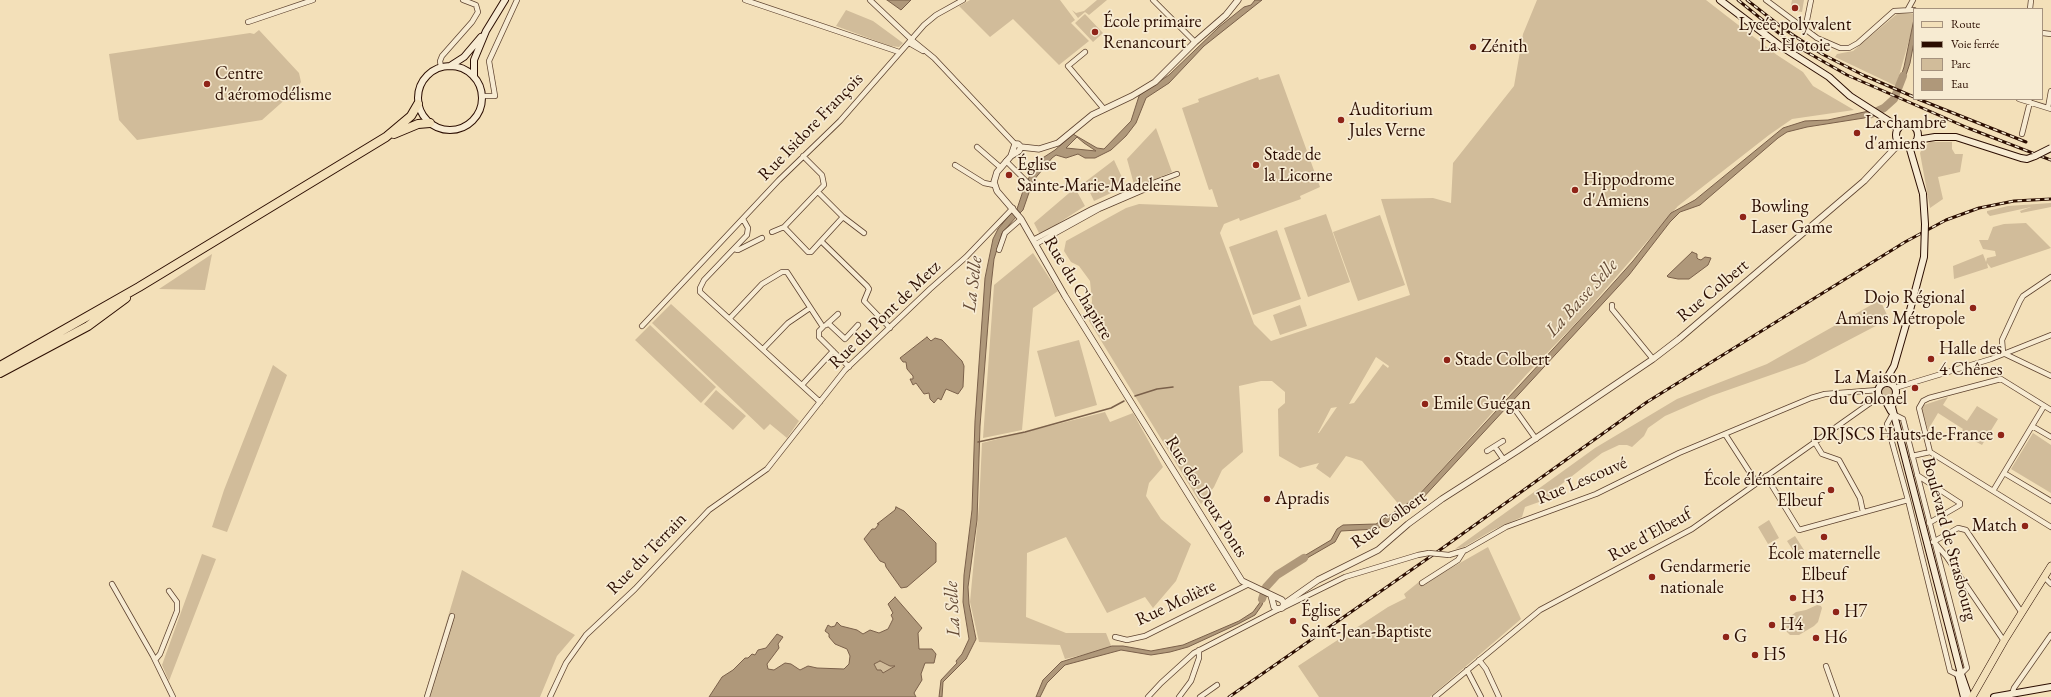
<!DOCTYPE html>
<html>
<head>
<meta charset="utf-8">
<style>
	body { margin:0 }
	#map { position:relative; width:2051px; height:697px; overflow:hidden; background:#f3e0b9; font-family:"EB Garamond",serif }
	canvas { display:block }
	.legend { position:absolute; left:1913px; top:8px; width:130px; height:92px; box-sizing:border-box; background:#f7ebd2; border:1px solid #a5927e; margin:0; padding:5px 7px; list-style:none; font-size:12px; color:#2b0d01 }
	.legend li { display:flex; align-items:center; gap:8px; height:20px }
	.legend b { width:20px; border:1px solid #a5927e }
</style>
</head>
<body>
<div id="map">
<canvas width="2051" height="697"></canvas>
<ul class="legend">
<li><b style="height:5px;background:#f3e0b9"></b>Route</li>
<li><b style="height:5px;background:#2b0d01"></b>Voie ferrée</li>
<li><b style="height:11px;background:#d1bc9a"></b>Parc</li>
<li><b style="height:11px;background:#af987a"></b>Eau</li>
</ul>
</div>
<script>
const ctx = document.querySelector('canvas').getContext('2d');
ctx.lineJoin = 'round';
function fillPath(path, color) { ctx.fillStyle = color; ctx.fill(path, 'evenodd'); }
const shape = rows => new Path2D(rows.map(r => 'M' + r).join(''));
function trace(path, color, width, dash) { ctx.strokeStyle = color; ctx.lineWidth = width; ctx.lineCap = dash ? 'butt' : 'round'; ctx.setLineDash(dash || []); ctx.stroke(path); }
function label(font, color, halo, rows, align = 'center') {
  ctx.font = font + ' "EB Garamond",serif'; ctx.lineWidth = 3.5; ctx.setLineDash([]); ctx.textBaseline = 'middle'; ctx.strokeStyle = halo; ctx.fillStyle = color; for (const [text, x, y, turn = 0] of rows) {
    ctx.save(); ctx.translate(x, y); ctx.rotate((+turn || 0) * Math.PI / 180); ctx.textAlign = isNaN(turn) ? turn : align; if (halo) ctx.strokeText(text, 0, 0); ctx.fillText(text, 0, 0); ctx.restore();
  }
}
fillPath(shape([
	[970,0,1060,0,1075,20,1071,23,1089,41,1059,65,1013,19,990,37,959,6],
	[1097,0,1107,0,1089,15,1085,12,1078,18,1072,10,1076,13,1084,11],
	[1537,0,1706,0,1777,55,1803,72,1813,86,1854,110,1792,119,1769,135,1678,206,1576,323,1526,375,1417,497,1410,501,1401,507,1362,461,1346,456,1330,478,1316,468,1319,463,1300,468,1279,456,1278,409,1285,403,1285,392,1272,381,1261,381,1239,386,1243,452,1222,470,1214,487,1201,504,1089,321,1092,301,1090,281,1079,266,1071,262,1064,251,1066,241,1126,208,1139,204,1218,207,1212,189,1209,190,1182,108,1199,102,1198,99,1258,77,1259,80,1279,74,1320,187,1300,196,1301,199,1240,221,1239,218,1224,224,1220,233,1254,324,1271,341,1410,295,1381,199,1433,198,1451,203,1453,163,1514,86,1523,34],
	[1376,357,1389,366,1388,368,1383,364,1354,403,1349,404],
	[1337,407,1319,433,1318,433,1331,408],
	[1792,0,1804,0,1802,12,1790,10],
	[846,10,873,21,903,43,899,47,890,46,836,26],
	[1898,13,1914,14,1914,23,1896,86,1835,57,1837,54,1853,51],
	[1085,14,1103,33,1093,42,1075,23],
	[259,30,299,73,301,82,297,89,262,120,137,140,119,120,109,54,250,33,254,34],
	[1156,128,1172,172,1135,188,1127,159],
	[1930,142,1952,142,1952,149,1955,154,1963,154,1960,172,1938,177,1943,199,1930,208,1920,153,1922,149],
	[1114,160,1126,186,1094,201,1085,182],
	[1075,188,1085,206,1040,235,1034,223],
	[2051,203,2051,207,2021,213,2020,211,2031,207,1990,216,1987,213,1987,211,2008,206],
	[1326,214,1350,282,1308,297,1284,228],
	[1380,215,1405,285,1358,301,1333,232],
	[2026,223,2051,248,1991,268,1987,263,1988,268,1954,279,1953,266,1983,254,1986,262,1987,258,1996,256,1995,251,1983,249,1979,240,1988,240,1993,227,2004,224],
	[1277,230,1301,299,1253,315,1229,247],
	[1033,253,1058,291,1033,308,1022,430,983,438,994,285],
	[212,254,205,290,159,289],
	[1880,300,1889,319,1805,363,1711,396,1665,416,1648,428,1644,436,1632,447,1627,445,1619,445,1602,453,1554,490,1556,496,1525,507,1522,517,1493,530,1464,547,1455,549,1595,448,1677,399,1767,364],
	[671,304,799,421,787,438,770,424,764,430,652,323],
	[1300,305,1307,326,1280,335,1273,315],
	[650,325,716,387,701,403,635,340],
	[1079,340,1097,405,1055,417,1037,351],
	[273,365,287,375,227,532,212,527,224,490],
	'1881 392a6 6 0 1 1 12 0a6 6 0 1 1-12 0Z',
	[716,390,746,416,733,430,704,404],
	[1948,397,1943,405,1967,421,1977,406,1998,419,1982,445,1960,433,1963,429,1938,413,1928,430,1922,409,1924,405],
	[1105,412,1110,422,1133,413,1163,467,1149,483,1146,496,1161,519,1191,544,1176,581,1153,608,1145,597,1107,613,1066,537,1027,553,1026,617,1066,633,1106,633,1112,648,1065,659,1060,645,979,642,970,602,979,506,982,443],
	[2033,433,2051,445,2051,493,2011,469],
	[1769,520,1779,538,1768,544,1758,527],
	[1795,536,1804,550,1796,555,1787,541],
	[1488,547,1521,619,1430,697,1319,697,1298,666,1388,607,1406,598,1404,594,1420,581,1423,584],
	[202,554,216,559,169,681,162,665],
	[462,570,575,635,557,656,540,697,424,697],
	[1817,605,1821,606,1822,608,1818,622,1814,626,1799,635,1790,635,1786,631,1787,621,1792,615,1796,612,1806,610],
	[880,661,890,666,895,666,883,673,877,670,874,663]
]), '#d1bc9a');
const water = shape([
	[887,0,911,0,901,10,887,0],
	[1255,0,1262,0,1204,46,1169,83,1146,98,1136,123,1126,136,1111,150,1095,158,1085,158,1078,154,1066,158,1056,155,1052,158,1033,181,1023,210,1020,213,1017,209,1023,191,1031,173,1041,159,1055,150,1073,134,1097,148,1104,149,1131,121,1139,96,1141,94,1169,75,1219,27,1244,7,1251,5,1255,0],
	[1077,137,1084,143,1096,151,1066,148,1077,137],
	[1914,19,1914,42,1910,63,1902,87,1898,85,1904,67,1914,19],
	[1878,109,1882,112,1864,118,1807,127,1787,132,1778,138,1700,205,1680,212,1670,222,1629,275,1421,500,1377,529,1341,531,1335,542,1295,565,1294,562,1331,540,1337,529,1343,525,1376,524,1417,497,1599,299,1633,261,1671,213,1695,200,1783,128,1805,121,1828,120,1878,109],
	[1012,212,1016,217,1002,233,994,259,991,286,980,426,977,520,968,587,969,604,976,639,966,659,943,682,942,697,939,697,941,680,957,663,956,661,962,654,969,639,963,602,964,575,972,510,975,421,985,278,993,239,998,229,1012,212],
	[1692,252,1697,254,1697,258,1698,259,1701,260,1705,257,1711,258,1708,265,1689,279,1678,279,1668,277,1667,276,1692,252],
	[927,337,931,341,935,338,942,340,962,361,964,366,963,387,958,394,946,389,941,400,938,398,934,403,930,399,929,393,924,394,916,383,913,385,910,379,913,379,913,376,907,369,906,362,903,362,900,358,927,337],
	[896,507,904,511,936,543,936,562,907,587,901,588,886,567,885,563,880,561,864,539,872,529,875,529,879,524,877,524,895,510,896,507],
	[1262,592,1265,594,1262,605,1255,615,1238,624,1188,647,1170,652,1151,655,1121,650,1065,665,1047,683,1040,697,1036,697,1043,680,1061,662,1112,646,1123,646,1151,651,1183,645,1239,621,1253,612,1261,601,1262,592],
	[895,597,922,628,918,633,919,649,932,649,936,654,934,663,925,663,921,674,922,680,914,693,916,697,709,697,722,677,733,670,745,658,748,658,752,654,755,655,758,650,766,648,777,634,783,637,778,644,779,648,767,664,768,669,774,670,785,663,791,664,800,670,808,666,817,668,844,669,849,664,850,656,847,649,835,644,829,637,829,634,825,631,828,625,831,627,835,626,837,622,841,626,857,630,863,634,870,630,879,633,888,629,893,619,891,615,893,613,888,604,895,597],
	[880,661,890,666,895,666,883,673,881,670,877,670,874,664,880,661]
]);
fillPath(water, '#af987a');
trace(water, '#7a604a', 1);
trace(shape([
	[1135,396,1157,389,1173,387],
	[978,442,1025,432,1111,408,1124,401]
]), '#7a604a', 1.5);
trace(shape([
	[1871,114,1884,108,1894,99,1903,76],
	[1262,599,1266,587,1277,575,1304,558]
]), '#af987a', 8);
const minor = shape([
	[745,0,899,52],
	[870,0,912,40,934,58,1015,144],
	[1153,0,1195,42],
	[1766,0,1817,38,1840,48,1849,48,1858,43,1894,11,1914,10],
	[1908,9,1913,0],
	[2030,9,2031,0],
	[248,22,313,0],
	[1805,30,1811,0],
	[2042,33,2051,34],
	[909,43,923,51],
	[1085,52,1068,66,1104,109],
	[441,67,440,61,442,56,472,22,478,12,476,5,463,0],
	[482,96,495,96,489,61,517,0],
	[2019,99,2051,109],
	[2048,108,2051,91],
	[2022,134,2030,102],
	[977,147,1000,167],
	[803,156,822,175,824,185,784,227,808,252,811,252,821,241],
	[1006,161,1027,182],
	[955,165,984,183,994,185],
	[818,192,843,217,821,241,867,286,869,289,864,301,890,328],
	[843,217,864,233],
	[743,219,748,228,747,235,704,280,700,288,700,292,820,402],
	[772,232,784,227],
	[1033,240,1092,209,1132,191,1177,174],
	[1036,244,1099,209,1162,182],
	[734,249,738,250,762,238],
	[999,250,1005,233,1021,219],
	[1612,305,1612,309,1653,359],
	[730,318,762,284,782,272,787,272,823,327,819,331,819,337,849,367],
	[828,323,845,339,858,325],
	[826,325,838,314],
	[642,326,779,180,840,121,924,25,936,15,963,0],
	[763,349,788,323,810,308],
	[2003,353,2002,340,2020,301,2023,296,2051,277],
	[2003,353,2051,376],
	[802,385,833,351],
	[1895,388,1991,359,2051,335],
	[1516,411,1536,439],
	[1892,415,1887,424,1908,500,1950,671,1958,675],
	[1895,415,1903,419,1967,668,1961,674],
	[2032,426,2051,437],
	[1725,434,1756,482],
	[1814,441,1822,454,1839,460,1860,498,1863,512],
	[1495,447,1504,460],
	[1487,451,1503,441],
	[1930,452,1919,408,1923,401,1929,398,2001,379,2051,410],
	[1912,456,1930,452,2051,527],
	[2004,473,2051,501],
	[1917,475,1960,503,1960,505,1929,523],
	[1766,476,1799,530,1908,500],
	[1993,491,2044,406],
	[1933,542,1958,528,1966,530,2022,613],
	[1935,543,1946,556,2004,641],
	[1449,555,1466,550,1506,527,1596,494,1679,453,1811,398,1825,394,1878,390],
	[2044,577,2051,584],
	[1422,583,1458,560,1463,552],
	[112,584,153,656,173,697],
	[1282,608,1345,577,1418,555,1429,553],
	[1115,637,1127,640,1145,636,1247,585],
	[155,660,160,654,177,611,177,602,169,591],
	[1479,660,1486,669,1499,697],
	[1826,666,1837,697],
	[1467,670,1481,697],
	[2012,694,2014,688,2051,635],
	[427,697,452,616],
	[550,697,566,663,586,635,635,589,709,510,767,469,845,370,930,289,966,257,1013,208],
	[1148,697,1161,683,1194,653,1279,609],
	[1179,697,1191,681,1199,658,1199,650],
	[1200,697,1217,685],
	[1435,697,1540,610,1692,529,1880,396]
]);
const tertiary = shape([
	[1021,147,1019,151,1011,156,997,172,994,182,997,191,1021,219,1065,296,1242,581,1282,600,1284,604,1282,608,1277,609,1274,607,1271,595],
	[1021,147,1039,149,1058,143,1092,115,1132,96,1155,82,1195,42,1226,15,1238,0],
	[1895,148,1897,138],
	[1011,156,1015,144,1018,144,1021,147],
	[1284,604,1318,580,1378,550,1408,524,1442,499,1517,451,1653,359,1679,339,1864,181,1895,148,1904,145]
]);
const secondary = shape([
	[1720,0,1779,45,1829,77,1850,96,1889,121,1898,129],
	'418 98a32 32 0 1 1 64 0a32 32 0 1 1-64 0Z',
	[450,66,464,57,481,37],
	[474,77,474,60,486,31,505,0],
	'1896 135a11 11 0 1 1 22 0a11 11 0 1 1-22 0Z',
	[1917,140,1935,137,1956,137,2021,158,2027,159,2035,156],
	[1909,146,1923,194],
	[1884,383,1894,366,1909,314],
	'1878 392a9 9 0 1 1 18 0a9 9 0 1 1-18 0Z',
	[1893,399,1892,407,1961,674,1969,697],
	[1885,400,1891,411],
	[1958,674,1964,697],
	[1994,697,2051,687]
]);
const primary = shape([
	[1972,697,2004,641,2051,566]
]);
const motorway = shape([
	[394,134,418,124,430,123],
	[0,366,139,287,386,137,411,116,418,104],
	[0,373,88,326,126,298]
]);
trace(minor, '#5d422f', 6);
trace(tertiary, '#5d422f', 7);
trace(secondary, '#2b0d01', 8);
trace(primary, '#2b0d01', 8);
trace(motorway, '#2b0d01', 10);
trace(minor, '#f7ebd2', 4.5);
trace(tertiary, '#f7ebd2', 5.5);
trace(secondary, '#f7ebd2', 6);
trace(primary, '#f3e0b9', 7);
trace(motorway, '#f3e0b9', 8);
const rail = shape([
	[1738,0,1791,43,1847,75,1968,128,2051,160],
	[1747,0,1784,29,1822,54,1863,75,1914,97],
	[1918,99,2026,142],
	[1229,697,1437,552,1647,402,1905,242,1946,220,1979,208,2014,201,2051,199]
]);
trace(rail, '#2b0d01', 3);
trace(rail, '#f7ebd2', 1.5, [4.5]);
const minorBridge = shape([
	[1429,553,1449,555]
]);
const secondaryBridge = shape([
	[2035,156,2051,148],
	[1909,314,1924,257,1925,224,1923,194]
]);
trace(minorBridge, '#5d422f', 6, []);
trace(secondaryBridge, '#2b0d01', 8, []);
trace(minorBridge, '#f7ebd2', 4.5);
trace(secondaryBridge, '#f7ebd2', 6);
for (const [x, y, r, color] of [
	[1795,8,4,"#8f2418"],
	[1095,32,4,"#8f2418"],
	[1473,47,4,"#8f2418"],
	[207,84,4,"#8f2418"],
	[1341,120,4,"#8f2418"],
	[1857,133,4,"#8f2418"],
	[1256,165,4,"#8f2418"],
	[1009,175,4,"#8f2418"],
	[1575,190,4,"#8f2418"],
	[1743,217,4,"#8f2418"],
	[1973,308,4,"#8f2418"],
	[1931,359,4,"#8f2418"],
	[1447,360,4,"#8f2418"],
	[1915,388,4,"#8f2418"],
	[1425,404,4,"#8f2418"],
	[2001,435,4,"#8f2418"],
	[1831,490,4,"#8f2418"],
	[1267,499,4,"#8f2418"],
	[2025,526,4,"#8f2418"],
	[1824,537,4,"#8f2418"],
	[1652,577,4,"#8f2418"],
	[1793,598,4,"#8f2418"],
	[1836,612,4,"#8f2418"],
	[1293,621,4,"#8f2418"],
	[1772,625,4,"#8f2418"],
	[1726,637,4,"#8f2418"],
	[1816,638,4,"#8f2418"],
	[1755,655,4,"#8f2418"]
]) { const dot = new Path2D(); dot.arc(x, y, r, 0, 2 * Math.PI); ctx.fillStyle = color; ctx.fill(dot); trace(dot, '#f7ebd2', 1.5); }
label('18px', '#2b0d01', '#f7ebd2', [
	["École primaire",1103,22],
	["Renancourt",1103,43],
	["Lycée polyvalent",1795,25,"center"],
	["La Hotoie",1795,46,"center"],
	["Zénith",1481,47],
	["Centre",215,74],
	["d'aéromodélisme",215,95],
	["Auditorium",1349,110],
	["Jules Verne",1349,131],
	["La chambre",1865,123],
	["d'amiens",1865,144],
	["Stade de",1264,155],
	["la Licorne",1264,176],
	["Église",1017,165],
	["Sainte-Marie-Madeleine",1017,186],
	["Hippodrome",1583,180],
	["d'Amiens",1583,201],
	["Bowling",1751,207],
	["Laser Game",1751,228],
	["Dojo Régional",1965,298,"right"],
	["Amiens Métropole",1965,319,"right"],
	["Halle des",1939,349],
	["4 Chênes",1939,370],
	["Stade Colbert",1455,360],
	["La Maison",1907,378,"right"],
	["du Colonel",1907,399,"right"],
	["Emile Guégan",1433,404],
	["DRJSCS Hauts-de-France",1993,435,"right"],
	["École élémentaire",1823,480,"right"],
	["Elbeuf",1823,501,"right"],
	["Apradis",1275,499],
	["Match",2017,526,"right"],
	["École maternelle",1824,554,"center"],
	["Elbeuf",1824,575,"center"],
	["Gendarmerie",1660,567],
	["nationale",1660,588],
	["H3",1801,598],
	["Église",1301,611],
	["Saint-Jean-Baptiste",1301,632],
	["H7",1844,612],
	["H4",1780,625],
	["G",1734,637],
	["H6",1824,638],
	["H5",1763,655]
], 'left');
label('18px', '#2b0d01', '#f7ebd2', [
	["Rue Isidore François",811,127,-46],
	["Rue du Chapitre",1078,288,59],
	["Rue Colbert",1713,291,-40],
	["Rue du Pont de Metz",885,315,-44],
	["Rue Lescouvé",1582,481,-23],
	["Rue des Deux Ponts",1206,497,58],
	["Rue Colbert",1389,520,-35],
	["Rue d'Elbeuf",1650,535,-29],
	["Boulevard de Strasbourg",1949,539,75],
	["Rue du Terrain",647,554,-46],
	["Rue Molière",1176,603,-25]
]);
label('italic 19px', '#664c37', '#f7ebd2', [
	["La Selle",973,284,-83],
	["La Basse Selle",1582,298,-48],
	["La Selle",953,609,-93]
]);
</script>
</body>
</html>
